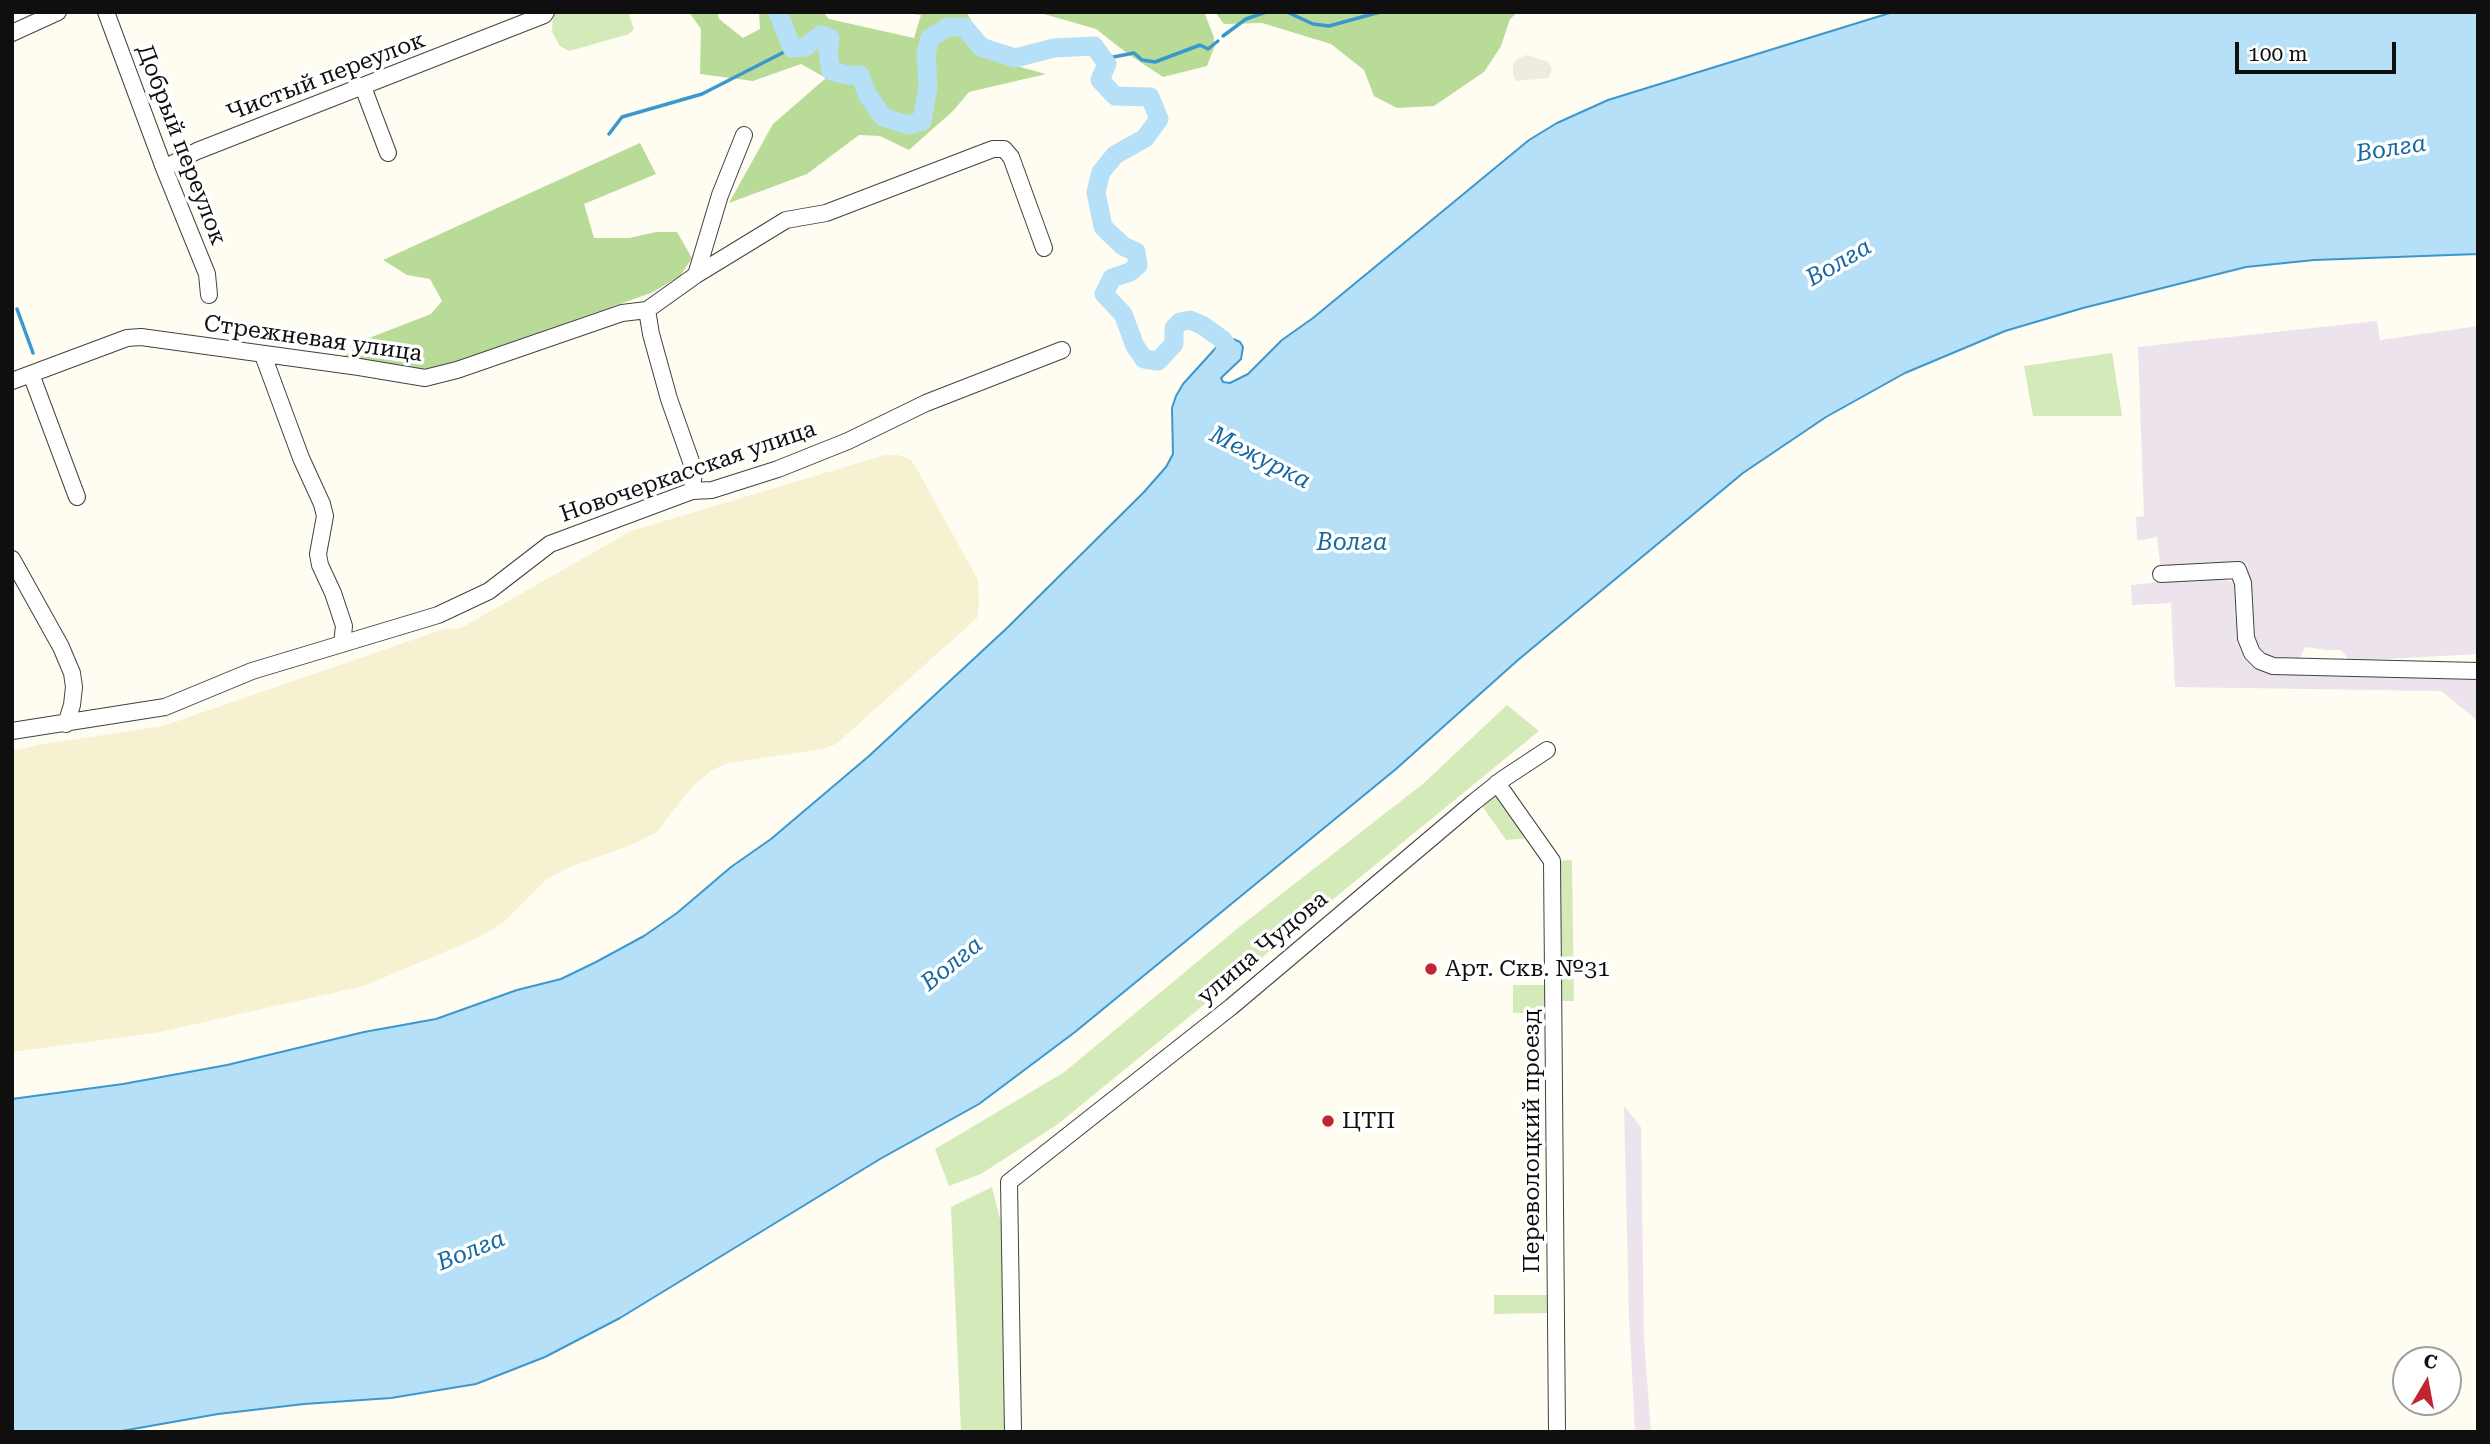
<!DOCTYPE html>
<html>
<head>
<meta charset="utf-8">
<style>
	body { margin:0 }
	#map { position:relative; width:2490px; height:1444px; overflow:hidden; background:#fffcf1; font-family:"Roboto Serif",serif }
	canvas { display:block }
	.frame { position:absolute; inset:0; border:14px solid #0f0f0f; pointer-events:none }
	.north { position:absolute; left:2392px; top:1346px; width:70px; height:70px; box-sizing:border-box; background:#fff; border:2px solid #9f9f9f; border-radius:50%; rotate:10deg; font-size:19px; font-weight:700; line-height:28px; text-align:center; color:#0f0f0f }
	.north::after { content:''; display:block; margin:auto; width:24px; height:32px; background:#c22430; clip-path:polygon(50% 0,100% 100%,50% 72%,0 100%) }
	.scale { position:absolute; left:2235px; top:42px; width:161px; height:32px; box-sizing:border-box; border:4px solid #0f0f0f; border-top:0; padding-left:9px; font-size:21px; line-height:24px; white-space:nowrap; color:#0f0f0f; -webkit-text-stroke:5px #fff; paint-order:stroke }
</style>
</head>
<body>
<div id="map">
<canvas width="2490" height="1444"></canvas>
<div class="frame"></div>
<div class="north">С</div>
<div class="scale">100 m</div>
</div>
<script>
const ctx = document.querySelector('canvas').getContext('2d');
ctx.lineJoin = 'round';
function fillPath(path, color) { ctx.fillStyle = color; ctx.fill(path, 'evenodd'); }
const shape = rows => new Path2D(rows.map(r => 'M' + r).join(''));
function trace(path, color, width, dash) { ctx.strokeStyle = color; ctx.lineWidth = width; ctx.lineCap = dash ? 'butt' : 'round'; ctx.setLineDash(dash || []); ctx.stroke(path); }
function label(font, color, halo, rows, align = 'center') {
  ctx.font = font + ' "Roboto Serif",serif'; ctx.lineWidth = 7; ctx.setLineDash([]); ctx.textBaseline = 'middle'; ctx.strokeStyle = halo; ctx.fillStyle = color; for (const [text, x, y, turn = 0] of rows) {
    ctx.save(); ctx.translate(x, y); ctx.rotate((+turn || 0) * Math.PI / 180); ctx.textAlign = isNaN(turn) ? turn : align; if (halo) ctx.strokeText(text, 0, 0); ctx.fillText(text, 0, 0); ctx.restore();
  }
}
fillPath(shape([
	[2377,321,2380,340,2478,326,2478,654,2350,661,2341,650,2327,650,2305,647,2299,660,2270,659,2256,646,2247,564,2161,569,2157,537,2137,541,2136,517,2144,516,2138,347],
	[2212,577,2236,583,2239,594,2240,646,2253,664,2478,679,2478,721,2441,691,2175,687,2171,603,2132,605,2131,585],
	[1624,1106,1641,1127,1644,1340,1651,1432,1635,1432,1629,1317]
]), '#ece3ed');
fillPath(shape([
	[885,455,898,455,911,460,919,473,978,580,979,606,977,618,836,744,823,749,728,763,712,770,692,787,657,832,631,845,570,867,547,879,503,923,475,939,364,986,155,1033,12,1052,12,751,38,745,163,726,444,629,461,628,631,531]
]), '#f6f1d0');
fillPath(shape([
	[553,12,628,12,634,29,629,34,569,51,560,46,552,32],
	[2112,353,2122,416,2033,416,2024,366],
	[1507,705,1539,731,1058,1124,981,1174,949,1186,935,1149,1063,1073,1243,924,1424,783],
	[1497,790,1532,838,1506,840,1480,803],
	[1572,860,1574,1001,1557,1001,1555,861],
	[1513,985,1548,985,1548,1013,1513,1013],
	[992,1187,1010,1259,1013,1432,961,1432,951,1207],
	[1494,1295,1548,1295,1548,1313,1494,1314]
]), '#d4eab9');
fillPath(shape([
	[689,12,717,12,719,19,743,38,760,29,759,12,823,12,829,19,914,38,921,15,898,12,966,12,977,30,984,57,1046,74,969,92,953,111,909,150,880,136,859,135,807,174,729,203,773,124,826,78,801,64,753,81,700,74,701,29],
	[1037,12,1204,12,1214,37,1214,48,1207,66,1163,77,1128,54,1096,29],
	[1215,12,1518,12,1510,19,1501,46,1484,72,1434,106,1397,108,1374,96,1364,70,1331,44,1262,23,1224,24],
	[640,143,656,174,584,204,594,238,629,238,656,232,677,232,692,258,680,276,651,293,434,369,421,371,353,361,345,356,369,338,431,314,442,301,430,279,407,275,383,260]
]), '#b9db98');
fillPath(shape([
	[1526,55,1549,62,1552,69,1549,78,1516,81,1513,75,1513,64,1517,59]
]), '#f0ebdf');
const water = shape([
	[1893,12,2478,12,2478,254,2314,260,2246,267,2083,308,2005,331,1905,373,1826,417,1743,473,1518,660,1396,769,1075,1032,979,1104,880,1159,620,1318,545,1357,476,1384,391,1398,304,1404,218,1414,116,1432,12,1432,12,1099,123,1084,227,1065,364,1032,436,1019,517,990,561,979,596,962,644,936,677,913,731,867,771,839,869,756,1007,628,1144,492,1166,467,1173,454,1172,408,1176,396,1183,384,1223,340,1233,339,1240,342,1243,347,1241,359,1221,378,1223,382,1230,383,1248,374,1282,340,1313,318,1529,140,1557,123,1608,100,1893,12]
]);
fillPath(water, '#b5e0f7');
trace(water, '#3b98cf', 2);
trace(shape([
	[1287,12,1313,24,1329,26,1380,12],
	[1223,36,1246,19,1266,12],
	[1103,59,1134,53,1142,60,1155,62,1200,45,1208,49,1218,41],
	[609,134,622,117,702,94,792,48],
	[17,309,33,353]
]), '#3b98cf', 3.5);
trace(shape([
	[778,12,792,48,805,47,821,35,830,38,828,53,831,71,847,75,860,75,867,94,883,117,908,125,922,121,928,87,926,54,930,38,948,27,964,27,981,47,1015,58,1054,48,1094,46,1107,64,1100,80,1115,96,1150,97,1159,119,1145,138,1115,155,1101,172,1096,192,1103,227,1123,246,1136,252,1138,265,1130,272,1112,278,1104,294,1123,314,1135,346,1144,359,1158,361,1174,344,1174,328,1180,322,1190,320,1202,325,1223,340,1227,346,1220,362]
]), '#b5e0f7', 19);
const minor = shape([
	[106,12,164,168,207,274,209,295],
	[12,33,58,12],
	[363,87,388,153],
	[164,168,197,151,544,15,546,12],
	[696,275,720,195,744,135],
	[647,310,651,334,669,399,694,470,692,491],
	[263,355,301,458,322,504,325,516,318,554,320,565,333,593,344,626,342,644],
	[31,374,77,497],
	[12,381,127,338,141,337,359,367,425,378,457,370,622,313,647,310,696,275,786,220,826,213,993,149,1004,149,1011,157,1044,248],
	[12,559,61,647,72,673,74,687,72,705,66,724],
	[2161,574,2238,570,2243,583,2246,638,2252,653,2260,661,2273,666,2478,671],
	[12,731,165,707,252,671,438,615,489,591,550,544,692,491,712,490,778,469,848,441,926,403,1062,350],
	[1497,783,1552,861,1557,1432],
	[1013,1432,1009,1182,1231,1007,1474,802,1503,779,1547,750]
]);
trace(minor, '#424242', 18);
trace(minor, '#fff', 16);
for (const [x, y, r, color] of [
	[1431,969,7,"#c22430"],
	[1328,1121,7,"#c22430"]
]) { const dot = new Path2D(); dot.arc(x, y, r, 0, 2 * Math.PI); ctx.fillStyle = color; ctx.fill(dot); trace(dot, '#fff', 2.5); }
label('23px', '#0f0f0f', '#fff', [
	["Чистый переулок",326,77,-21],
	["Добрый переулок",181,145,69],
	["Стрежневая улица",313,339,8],
	["Новочеркасская улица",688,472,-19],
	["улица Чудова",1263,948,-40],
	["Переволоцкий проезд",1532,1141,-90]
]);
label('23px', '#0f0f0f', '#fff', [
	["Арт. Скв. №31",1445,969],
	["ЦТП",1342,1121]
], 'left');
label('italic 24px', '#1569a3', '#fff', [
	["Волга",2391,149,-9],
	["Волга",1839,263,-30],
	["Межурка",1260,458,27],
	["Волга",1352,543],
	["Волга",952,964,-39],
	["Волга",471,1251,-22]
]);
</script>
</body>
</html>
